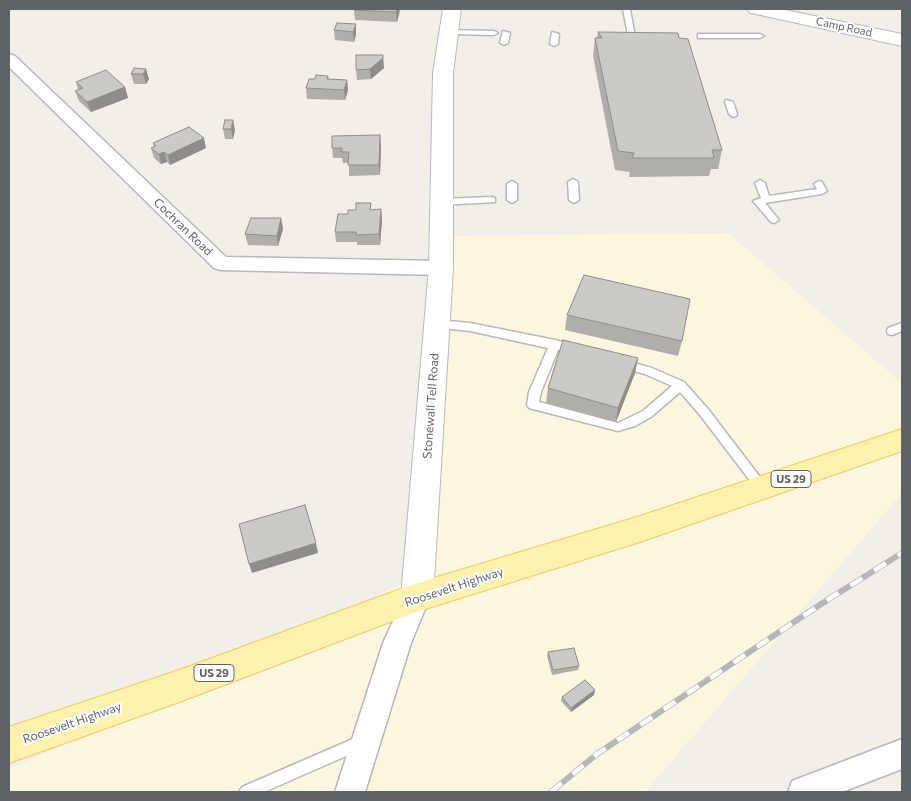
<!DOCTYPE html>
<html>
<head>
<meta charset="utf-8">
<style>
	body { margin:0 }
	#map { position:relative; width:911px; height:801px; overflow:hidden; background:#f1efe8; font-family:Commissioner,sans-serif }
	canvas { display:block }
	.frame { position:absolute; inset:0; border:10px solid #5f6368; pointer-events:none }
</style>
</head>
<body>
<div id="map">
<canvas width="911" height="801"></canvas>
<div class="frame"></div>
</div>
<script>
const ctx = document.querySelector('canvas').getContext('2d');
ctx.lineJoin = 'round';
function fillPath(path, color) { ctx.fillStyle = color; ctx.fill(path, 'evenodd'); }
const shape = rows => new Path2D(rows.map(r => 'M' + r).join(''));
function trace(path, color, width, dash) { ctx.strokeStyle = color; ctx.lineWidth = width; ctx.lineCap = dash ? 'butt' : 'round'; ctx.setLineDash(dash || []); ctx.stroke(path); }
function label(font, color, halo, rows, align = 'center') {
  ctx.font = font + ' Commissioner,sans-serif'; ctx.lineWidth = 4; ctx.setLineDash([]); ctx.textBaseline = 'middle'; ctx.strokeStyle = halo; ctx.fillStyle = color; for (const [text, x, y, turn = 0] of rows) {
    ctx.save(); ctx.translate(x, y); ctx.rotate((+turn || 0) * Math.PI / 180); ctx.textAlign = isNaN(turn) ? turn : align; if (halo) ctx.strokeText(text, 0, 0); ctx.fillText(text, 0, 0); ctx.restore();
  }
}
fillPath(shape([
	[728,233,902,383,902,493,645,792,9,792,9,769,168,699,412,579,449,236]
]), '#fef7e0');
const lane = shape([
	[623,9,630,9,635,37,628,35,623,9],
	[446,30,494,31,498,33,494,35,449,34,446,34,446,30],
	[503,31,510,33,508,43,504,45,500,43,503,31],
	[552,32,559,34,558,44,554,46,550,44,552,32],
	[698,34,760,34,764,36,760,38,698,38,698,34],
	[726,100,733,102,737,114,736,116,733,117,729,114,725,102,726,100],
	[573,179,578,182,579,200,574,203,569,200,568,182,573,179],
	[760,180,765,183,769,196,817,189,814,184,819,181,822,182,827,191,822,194,765,203,779,220,774,223,771,222,753,201,761,198,755,183,760,180],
	[512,181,517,184,517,200,512,203,507,200,507,184,512,181],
	[492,197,495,198,495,202,442,205,437,202,442,199,492,197],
	[437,320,470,323,555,340,580,347,581,350,580,353,576,354,558,350,541,392,539,402,618,423,643,411,672,386,645,374,619,367,618,364,619,361,623,360,652,368,684,382,708,409,766,485,768,488,766,491,762,493,758,491,700,415,680,392,651,417,635,426,618,431,533,409,529,408,527,405,529,392,548,348,470,331,433,327,432,324,437,320],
	[902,323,902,331,892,335,888,334,887,331,888,328,902,323],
	[362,735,367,737,369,742,367,747,264,792,239,792,242,787,362,735]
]);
const street = shape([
	[9,54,15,56,226,257,441,261,448,263,451,268,448,273,441,275,221,270,214,268,9,67,9,54],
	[417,585,426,589,430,597,411,643,365,792,335,792,383,643,408,589,417,585],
	[902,739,902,769,842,792,788,792,792,781,902,739]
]);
const secondary = shape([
	[443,9,461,9,453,73,453,268,433,597,428,607,417,611,406,607,401,597,429,268,433,73,443,9],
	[747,9,780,9,902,34,902,46,756,14,750,13,747,9]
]);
const primary = shape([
	[902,429,902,451,640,542,419,611,182,701,9,763,9,727,182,669,417,583,640,516,902,429]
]);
trace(lane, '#b5b8bc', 3);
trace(street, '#b5b8bc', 3);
trace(secondary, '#b6babf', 2);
trace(primary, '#f2c960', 2);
fillPath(lane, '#fff');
fillPath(street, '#fff');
fillPath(secondary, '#fff');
fillPath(primary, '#fff2af');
const rail = shape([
	[551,792,597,754,818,606,902,553]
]);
trace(rail, '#b6b7b8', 6);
trace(rail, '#fff', 4.5, [14]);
fillPath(shape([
	[354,10,400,10,397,22,355,20],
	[337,23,356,34,354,42,335,40,334,30],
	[598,32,679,38,722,150,718,169,711,169,709,176,629,177,630,172,615,170,593,56,595,38,597,38],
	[383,55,384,68,371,79,357,80,356,70],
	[146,69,149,79,146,84,134,84,131,74],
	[328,76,329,79,347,80,348,90,345,100,307,99,306,88,315,79],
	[76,82,125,87,128,98,91,112,79,101,75,91,78,90],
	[225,120,235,130,233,139,225,139,223,129],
	[153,143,206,148,170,165,167,162,161,164,154,158,151,148,154,147],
	[381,145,380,175,349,176,349,163,343,163,342,158,333,158,332,148],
	[381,209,382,220,380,245,357,245,357,242,336,242,335,232,371,210],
	[281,218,283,229,278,246,248,245,245,234],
	[567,315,682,341,678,356,565,330],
	[638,358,635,373,616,422,546,403,548,388],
	[548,652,579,666,578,670,552,675,547,656],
	[595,690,594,695,571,712,561,701,562,697]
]), '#afaea9');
fillPath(shape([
	[397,9,400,9,400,10,397,22,396,12],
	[356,24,356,34,354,42,353,32],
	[383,58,384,68,371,79,370,69],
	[146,69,149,79,146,84,143,74],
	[347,80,348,90,345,100,344,90],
	[125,87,128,98,91,112,87,102],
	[233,120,235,130,233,139,231,129],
	[380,135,381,145,380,175,379,165],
	[204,138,206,148,170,165,168,155],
	[164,152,167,162,161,164,159,154],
	[381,209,382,220,380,245,379,234],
	[281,218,283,229,278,246,277,236],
	[638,358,635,373,616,422,618,408],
	[316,543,318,553,252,573,249,564],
	[595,690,594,695,571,712,571,708]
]), '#8f8d8a');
const building = shape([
	[355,9,397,9,396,12,354,10,355,9],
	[337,23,356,24,353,32,334,30,337,23],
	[598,32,678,33,679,38,688,39,722,150,712,150,714,158,632,158,634,153,618,151,595,38,602,38,598,32],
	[356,55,383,55,383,58,370,69,356,70,356,55],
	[134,68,146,69,143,74,131,74,134,68],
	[106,70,125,87,87,102,75,91,83,88,76,82,106,70],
	[316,75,328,76,327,79,347,80,344,90,306,88,309,79,315,79,316,75],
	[225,120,233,120,231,129,223,129,225,120],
	[189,127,204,138,168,155,164,152,159,154,151,148,156,146,153,143,189,127],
	[380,135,379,165,348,165,349,152,341,152,342,148,332,148,332,136,380,135],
	[356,203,371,203,370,210,381,209,379,234,356,235,356,232,335,232,338,214,348,214,348,210,356,210,356,203],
	[251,218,281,218,277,236,245,234,251,218],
	[584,275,690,299,682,341,567,315,584,275],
	[563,340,638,358,618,408,548,388,563,340],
	[305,505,316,543,249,564,239,524,305,505],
	[574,648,579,666,553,670,548,652,574,648],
	[585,680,595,690,571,708,562,697,585,680]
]);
fillPath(building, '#cccac5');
trace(building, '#8f8d8a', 1);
label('11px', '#5f6368', '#fff', [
	["Camp Road",844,27,12]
]);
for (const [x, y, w] of [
	[791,479,40],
	[214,673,40]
]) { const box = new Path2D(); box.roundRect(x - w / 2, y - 8.5, w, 17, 4); ctx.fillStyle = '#fff'; ctx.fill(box); trace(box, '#5f6368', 1); }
label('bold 11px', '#5f6368', null, [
	["US 29",791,479],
	["US 29",214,673]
]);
label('12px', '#5f6368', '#fff', [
	["Cochran Road",183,227,44],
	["Stonewall Tell Road",431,406,-86],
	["Roosevelt Highway",454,587,-18],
	["Roosevelt Highway",72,723,-19]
]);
</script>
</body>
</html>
